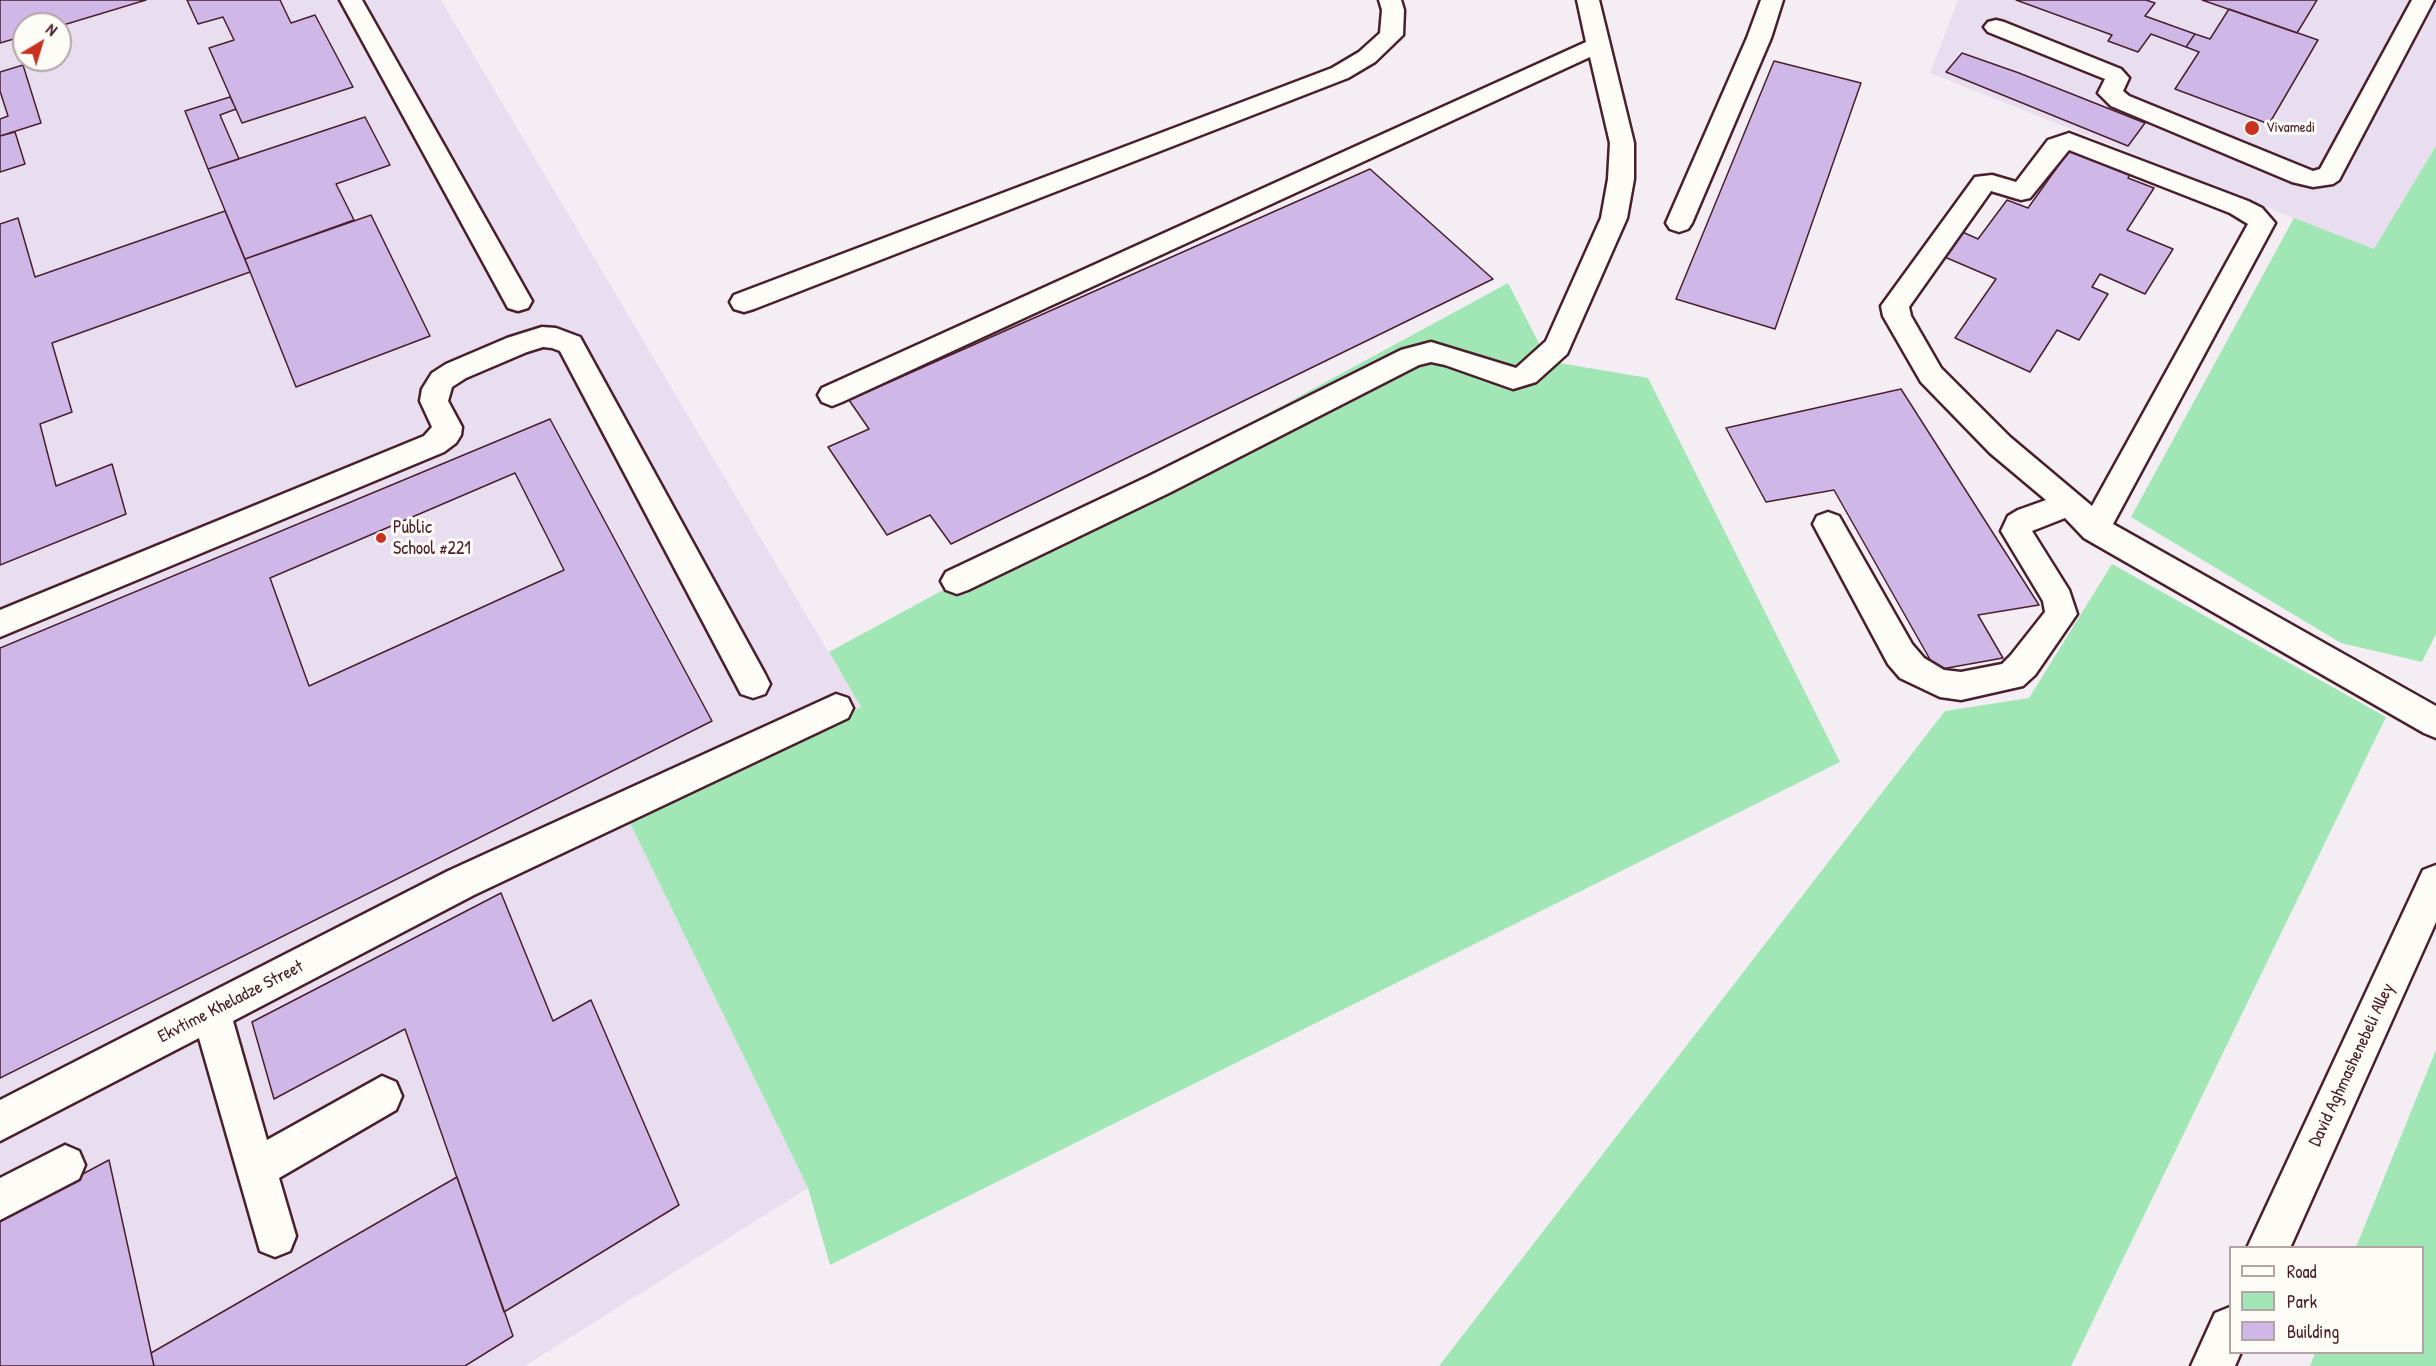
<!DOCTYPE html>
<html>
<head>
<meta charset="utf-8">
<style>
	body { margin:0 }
	#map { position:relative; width:2436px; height:1366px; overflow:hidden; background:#f4eef4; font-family:"Patrick Hand",sans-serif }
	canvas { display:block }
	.legend { position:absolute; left:2229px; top:1246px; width:195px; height:108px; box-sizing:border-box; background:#fdfcf7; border:2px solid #b5a4a5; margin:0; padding:8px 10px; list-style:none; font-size:18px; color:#4a1f2b }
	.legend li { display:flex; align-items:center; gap:12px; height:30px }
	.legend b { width:30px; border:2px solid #b5a4a5 }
	.north { position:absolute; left:12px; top:12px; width:60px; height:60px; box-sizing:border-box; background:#fdfcf7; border:2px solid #b5a4a5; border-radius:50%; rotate:38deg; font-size:16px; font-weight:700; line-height:24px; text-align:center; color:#4a1f2b }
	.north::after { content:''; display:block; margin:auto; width:21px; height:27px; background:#c8321e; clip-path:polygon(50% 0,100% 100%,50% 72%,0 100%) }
</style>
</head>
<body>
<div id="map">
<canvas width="2436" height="1366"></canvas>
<ul class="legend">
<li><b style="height:8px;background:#fdfcf7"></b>Road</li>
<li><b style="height:16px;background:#a0e7b5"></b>Park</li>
<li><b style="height:16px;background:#cfb7e7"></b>Building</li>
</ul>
<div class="north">N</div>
</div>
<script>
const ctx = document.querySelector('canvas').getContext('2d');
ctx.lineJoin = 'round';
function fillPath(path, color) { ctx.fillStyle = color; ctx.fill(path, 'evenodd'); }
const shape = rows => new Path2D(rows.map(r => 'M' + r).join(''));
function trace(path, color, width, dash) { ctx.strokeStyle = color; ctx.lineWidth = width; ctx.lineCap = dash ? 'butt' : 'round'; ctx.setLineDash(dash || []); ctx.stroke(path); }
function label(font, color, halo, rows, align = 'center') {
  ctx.font = font + ' "Patrick Hand",sans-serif'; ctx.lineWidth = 6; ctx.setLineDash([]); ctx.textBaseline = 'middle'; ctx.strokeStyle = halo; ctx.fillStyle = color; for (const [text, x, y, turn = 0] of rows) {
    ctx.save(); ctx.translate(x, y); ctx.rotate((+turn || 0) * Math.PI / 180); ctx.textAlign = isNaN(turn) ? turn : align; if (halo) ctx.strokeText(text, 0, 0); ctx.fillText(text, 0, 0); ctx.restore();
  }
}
fillPath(shape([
	[0,0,441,0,861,707,629,821,808,1188,525,1366,0,1366],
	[24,24,60,24,60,60,24,60],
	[1958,0,2436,0,2436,146,2374,250,1930,73]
]), '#e9def0');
fillPath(shape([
	[2436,146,2436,634,2422,662,2341,643,2131,517,2294,218,2374,249],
	[1508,283,1548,361,1648,378,1840,762,830,1265,808,1188,629,821,861,707,829,652],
	[2112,564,2386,717,2071,1366,1439,1366,1945,711,2029,698],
	[2436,1050,2436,1366,2310,1366,2315,1353,2422,1352,2422,1248,2356,1247]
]), '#a0e7b5');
const building = shape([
	[0,0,146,0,60,26,24,24,24,36,0,43,0,0],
	[187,0,280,0,291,23,315,15,353,87,242,123,209,48,234,40,223,17,198,24,187,0],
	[2016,0,2146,0,2155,3,2145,16,2195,34,2186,47,2151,34,2138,52,2108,41,2112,35,2016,0],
	[2202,0,2317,0,2297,33,2202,0],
	[2229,9,2318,40,2269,124,2175,89,2199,52,2186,47,2195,34,2210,39,2229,9],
	[1962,53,2019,73,2145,123,2128,146,1946,72,1962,53],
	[1774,61,1861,83,1775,329,1676,299,1774,61],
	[23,65,41,123,0,136,0,119,8,116,0,91,0,72,23,65],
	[230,97,236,109,220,115,239,159,208,169,185,111,230,97],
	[365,117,390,165,336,184,354,220,245,259,208,169,365,117],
	[15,132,25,164,0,172,0,136,15,132],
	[2071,148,2131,172,2128,178,2154,188,2127,230,2173,249,2145,294,2100,274,2092,287,2108,294,2079,340,2057,330,2030,372,1955,338,1996,279,1940,255,1958,230,1978,239,2007,200,2028,208,2071,148],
	[1370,169,1493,279,951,544,930,515,887,535,828,447,869,429,849,400,1370,169],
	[225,211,250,272,52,343,72,412,40,424,56,486,112,464,126,514,0,565,0,224,18,218,35,277,225,211],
	[371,215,430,336,296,387,245,259,371,215],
	[1901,389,2039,605,1978,615,2003,658,1936,670,1834,490,1766,502,1726,428,1901,389],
	[550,419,712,721,0,1078,0,648,550,419],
	[515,473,564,570,309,686,270,578,515,473],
	[501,893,553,1021,591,1000,679,1205,504,1312,405,1029,274,1099,252,1022,501,893],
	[109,1160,154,1366,0,1366,0,1218,109,1160],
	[457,1177,513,1336,465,1366,154,1366,151,1353,457,1177]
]);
fillPath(building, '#cfb7e7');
trace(building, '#4a1f2b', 1.5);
const minor = shape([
	[340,0,362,0,532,301,528,308,518,311,508,308,340,0],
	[1379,0,1401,0,1404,10,1403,35,1375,62,1348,78,754,309,744,312,734,309,730,302,734,295,1332,68,1359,52,1380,33,1382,10,1379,0],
	[1577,0,1599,0,1634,143,1634,179,1627,218,1567,354,1536,382,1513,389,1445,365,1431,362,1419,365,1171,492,968,590,957,594,946,590,941,581,946,572,1149,476,1401,350,1431,342,1516,368,1546,341,1601,218,1608,179,1610,143,1590,57,842,402,832,406,822,402,818,395,822,388,1586,42,1577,0],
	[1761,0,1783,0,1771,38,1692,223,1688,229,1679,232,1670,229,1666,223,1747,38,1761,0],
	[2412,0,2434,0,2339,180,2333,184,2313,187,2292,182,2111,106,2098,93,2105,79,1988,32,1984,27,1988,22,1996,20,2004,22,2121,69,2129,78,2123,91,2129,96,2313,171,2320,169,2412,0],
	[2069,133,2248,201,2262,208,2275,223,2113,524,2436,706,2436,738,2424,733,2084,538,2065,518,2032,531,2069,590,2077,614,2035,675,2023,686,1961,700,1940,697,1900,678,1888,664,1813,524,1817,516,1828,512,1839,516,1912,644,1924,658,1944,670,1961,672,2002,664,2011,655,2045,612,2043,601,2001,531,2008,516,2018,510,2046,500,1990,453,1921,382,1883,316,1881,306,1975,177,1992,175,2016,182,2048,140,2069,133],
	[2069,150,2230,213,2248,224,2092,506,2010,437,1941,368,1911,316,1909,307,1991,191,2021,200,2030,198,2069,150],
	[542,327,556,328,580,337,765,674,770,684,765,694,753,698,741,694,560,351,552,348,543,347,527,352,466,378,452,387,448,401,462,427,461,435,456,443,444,452,0,637,0,610,424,436,432,427,420,401,422,389,432,373,446,364,507,338,542,327],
	[836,694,848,698,853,708,848,718,474,895,233,1021,267,1140,382,1076,396,1082,402,1096,396,1110,279,1178,296,1236,290,1251,275,1257,260,1251,199,1038,0,1141,0,1100,448,871,836,694],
	[65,1145,79,1151,85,1165,79,1179,0,1220,0,1178,65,1145]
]);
const highway = shape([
	[2436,865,2436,922,2290,1248,2247,1248,2423,870,2436,865],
	[2230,1307,2230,1352,2241,1352,2235,1366,2191,1366,2215,1313,2230,1307]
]);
trace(minor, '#4a1f2b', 5);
trace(highway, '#4a1f2b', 5);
fillPath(minor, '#fdfcf7');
fillPath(highway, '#fdfcf7');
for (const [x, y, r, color] of [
	[2252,128,8,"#c8321e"],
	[381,538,6,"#c8321e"]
]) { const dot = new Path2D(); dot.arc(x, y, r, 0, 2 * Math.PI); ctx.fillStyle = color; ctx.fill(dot); trace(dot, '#fdfcf7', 2); }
label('15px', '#4a1f2b', '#fdfcf7', [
	["Vivamedi",2266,128]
], 'left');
label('18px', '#4a1f2b', '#fdfcf7', [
	["Public",393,528],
	["School #221",393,549]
], 'left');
label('18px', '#4a1f2b', '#fdfcf7', [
	["Ekvtime Kheladze Street",231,1002,-27],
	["David Aghmashenebeli Alley",2352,1065,-65]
]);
</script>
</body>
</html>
